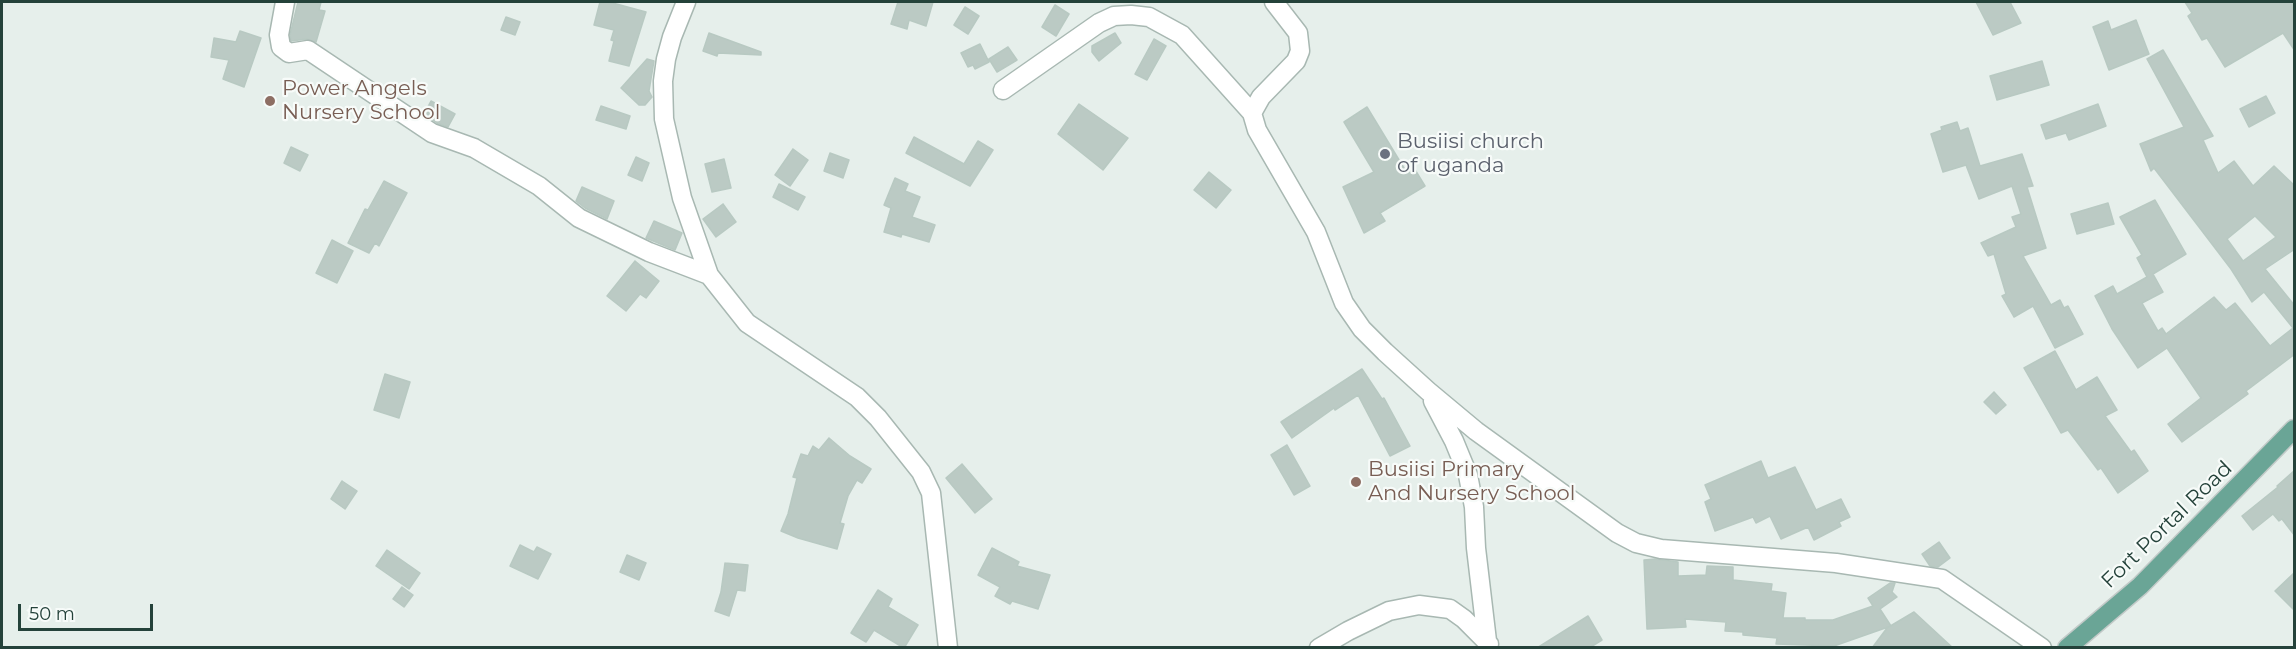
<!DOCTYPE html>
<html>
<head>
<meta charset="utf-8">
<style>
	body { margin:0 }
	#map { position:relative; width:2296px; height:649px; overflow:hidden; background:#e6efeb; font-family:Montserrat,sans-serif }
	canvas { display:block }
	.frame { position:absolute; inset:0; border:3px solid #24423a; pointer-events:none }
	.scale { position:absolute; left:18px; top:604px; width:135px; height:27px; box-sizing:border-box; border:3px solid #24423a; border-top:0; padding-left:8px; font-size:18px; line-height:21px; white-space:nowrap; color:#24423a; -webkit-text-stroke:4px #f7fbf9; paint-order:stroke }
</style>
</head>
<body>
<div id="map">
<canvas width="2296" height="649"></canvas>
<div class="frame"></div>
<div class="scale">50 m</div>
</div>
<script>
const ctx = document.querySelector('canvas').getContext('2d');
ctx.lineJoin = 'round';
function fillPath(path, color) { ctx.fillStyle = color; ctx.fill(path, 'evenodd'); }
const shape = rows => new Path2D(rows.map(r => 'M' + r).join(''));
function trace(path, color, width, dash) { ctx.strokeStyle = color; ctx.lineWidth = width; ctx.lineCap = dash ? 'butt' : 'round'; ctx.setLineDash(dash || []); ctx.stroke(path); }
function label(font, color, halo, rows, align = 'center') {
  ctx.font = font + ' Montserrat,sans-serif'; ctx.lineWidth = 4.5; ctx.setLineDash([]); ctx.textBaseline = 'middle'; ctx.strokeStyle = halo; ctx.fillStyle = color; for (const [text, x, y, turn = 0] of rows) {
    ctx.save(); ctx.translate(x, y); ctx.rotate((+turn || 0) * Math.PI / 180); ctx.textAlign = isNaN(turn) ? turn : align; if (halo) ctx.strokeText(text, 0, 0); ctx.fillText(text, 0, 0); ctx.restore();
  }
}
const building = shape([
	[298,2,321,2,319,10,325,11,316,42,307,39,291,41,290,35,298,2],
	[600,2,609,2,646,12,629,66,609,61,614,41,611,40,614,30,594,25,600,2],
	[898,2,933,2,926,26,909,20,907,29,891,24,898,2],
	[1976,2,2010,2,2021,23,1993,35,1976,2],
	[2185,2,2295,2,2295,51,2283,33,2225,67,2207,38,2202,40,2188,16,2192,13,2185,2],
	[1055,5,1069,14,1056,36,1042,27,1055,5],
	[965,7,979,16,968,34,954,25,965,7],
	[506,17,520,22,515,35,501,30,506,17],
	[2136,20,2149,54,2109,70,2093,27,2108,21,2111,30,2136,20],
	[240,31,261,38,244,87,223,79,229,60,211,57,214,38,236,42,240,31],
	[709,33,761,52,761,55,718,53,717,56,703,51,709,33],
	[1115,33,1121,43,1099,61,1092,52,1092,46,1115,33],
	[1154,39,1166,46,1147,80,1135,74,1154,39],
	[980,44,989,62,975,69,973,65,968,67,961,53,980,44],
	[1008,47,1017,60,997,72,989,59,1008,47],
	[2163,50,2213,136,2203,140,2218,173,2234,161,2253,186,2274,166,2295,186,2295,249,2265,269,2295,306,2295,354,2246,391,2248,394,2182,442,2168,424,2201,398,2167,348,2138,368,2112,329,2095,296,2113,286,2117,294,2147,277,2137,258,2142,255,2120,217,2155,200,2186,254,2153,274,2163,292,2142,303,2158,331,2162,328,2166,334,2214,297,2226,310,2235,303,2270,346,2293,328,2264,292,2252,302,2231,269,2154,168,2151,171,2140,144,2184,127,2147,59,2163,50],
	[2255,216,2276,237,2243,261,2227,239,2255,216],
	[647,59,654,61,649,91,652,97,645,105,639,105,621,88,647,59],
	[2042,61,2049,85,1997,100,1990,76,2042,61],
	[2266,96,2275,113,2249,127,2240,109,2266,96],
	[431,101,455,114,448,127,437,123,424,114,431,101],
	[1079,104,1128,138,1103,170,1058,134,1079,104],
	[2098,104,2106,126,2069,140,2066,133,2046,139,2041,125,2098,104],
	[601,106,630,116,626,129,596,120,601,106],
	[1367,107,1407,173,1414,168,1425,186,1380,213,1385,221,1364,233,1343,187,1374,172,1344,122,1367,107],
	[1957,122,1960,131,1968,128,1980,166,2022,154,2033,186,2027,187,2046,248,2023,256,2051,305,2060,300,2064,308,2068,306,2083,334,2055,348,2033,306,2014,317,2002,296,2006,294,1994,254,1988,256,1981,243,2016,227,2012,217,2021,214,2012,186,1979,199,1966,165,1943,172,1931,134,1942,130,1941,127,1957,122],
	[914,137,964,164,978,141,993,150,970,186,906,153,914,137],
	[291,147,308,155,300,171,284,163,291,147],
	[793,149,808,160,790,186,775,175,793,149],
	[830,153,849,160,843,178,824,171,830,153],
	[636,157,649,163,642,181,628,175,636,157],
	[724,159,731,188,712,192,705,164,724,159],
	[1209,172,1231,190,1216,208,1194,190,1209,172],
	[895,178,908,184,905,191,920,197,912,217,935,225,929,242,902,234,901,237,884,232,891,208,884,205,895,178],
	[384,181,407,193,379,246,375,243,369,253,348,243,365,209,368,210,384,181],
	[779,184,805,197,798,210,773,197,779,184],
	[582,187,614,201,607,219,585,208,576,201,582,187],
	[2108,203,2114,224,2077,234,2071,214,2108,203],
	[723,204,736,222,716,237,703,219,723,204],
	[654,221,682,233,675,250,646,238,654,221],
	[332,240,353,251,337,283,316,273,332,240],
	[635,261,659,281,646,298,640,294,626,311,607,296,635,261],
	[2055,351,2076,390,2097,377,2117,410,2105,416,2131,452,2134,450,2148,471,2118,493,2101,468,2098,470,2068,430,2061,433,2024,368,2055,351],
	[1362,369,1382,399,1384,398,1410,446,1390,456,1358,395,1335,410,1334,408,1292,438,1281,422,1362,369],
	[385,374,410,382,399,418,374,410,385,374],
	[1994,392,2006,405,1996,414,1984,402,1994,392],
	[829,438,850,456,871,469,862,483,857,480,848,496,840,523,844,524,837,549,798,538,781,531,788,514,797,478,793,477,801,454,808,456,813,446,819,450,829,438],
	[1287,445,1310,486,1294,495,1271,455,1287,445],
	[1761,461,1768,478,1795,467,1816,510,1841,499,1850,517,1839,522,1841,526,1814,540,1808,527,1781,539,1770,516,1756,523,1753,517,1715,531,1705,502,1711,499,1705,485,1761,461],
	[962,464,992,499,975,513,946,478,962,464],
	[2295,470,2295,536,2282,519,2279,521,2273,514,2253,530,2242,516,2278,487,2277,486,2295,470],
	[342,481,357,491,345,509,331,499,342,481],
	[1939,542,1950,558,1938,567,1930,566,1922,554,1939,542],
	[520,545,534,552,537,547,551,554,538,579,510,566,520,545],
	[992,548,1019,562,1017,566,1050,575,1038,609,1012,601,1010,604,995,596,1000,587,978,575,992,548],
	[387,550,420,573,409,589,376,566,387,550],
	[627,555,646,563,639,580,620,572,627,555],
	[1655,559,1678,562,1678,576,1706,575,1707,566,1733,567,1733,580,1772,584,1771,591,1786,593,1783,618,1805,618,1805,620,1833,620,1873,606,1868,598,1890,583,1895,583,1892,592,1897,597,1880,609,1891,626,1834,646,1776,644,1777,638,1743,635,1743,632,1725,631,1726,622,1685,619,1686,627,1647,629,1644,560,1655,559],
	[725,563,748,565,745,591,737,590,729,616,715,611,721,592,725,563],
	[2295,572,2295,611,2275,591,2295,572],
	[402,587,413,595,404,607,393,599,402,587],
	[878,590,892,599,888,607,918,625,904,648,874,630,866,642,851,633,878,590],
	[1914,612,1953,648,1872,648,1887,628,1914,612],
	[1588,616,1602,640,1589,648,1537,648,1588,616]
]);
fillPath(building, '#bbcac4');
trace(building, '#b8c9c2', 1.5);
const street = shape([
	[285,2,279,35,281,47,289,53,308,50,432,133,474,148,539,186,579,218,649,252,709,275,747,323,857,397,878,418,921,472,931,493,948,648],
	[686,2,672,37,666,59,663,81,664,119,682,198,709,275],
	[1274,2,1298,33,1300,51,1296,61,1261,97,1252,113,1257,130,1316,232,1344,303,1362,329,1385,352,1428,391,1476,431,1617,533,1636,543,1661,549,1836,563,1942,579,2042,648],
	[1003,90,1099,23,1114,16,1131,15,1149,17,1182,35,1252,113],
	[1433,401,1454,441,1468,475,1474,507,1476,548,1487,641],
	[1319,648,1348,631,1389,611,1419,605,1450,609,1464,619,1489,644]
]);
const primary = shape([
	[2067,648,2140,586,2294,429]
]);
trace(street, '#a8b8b2', 21);
trace(primary, '#c2cac8', 21);
trace(street, '#fff', 18);
trace(primary, '#6aa596', 18);
for (const [x, y, r, color] of [
	[270,101,6,"#8d6e63"],
	[1385,154,6,"#6b7280"],
	[1356,482,6,"#8d6e63"]
]) { const dot = new Path2D(); dot.arc(x, y, r, 0, 2 * Math.PI); ctx.fillStyle = color; ctx.fill(dot); trace(dot, '#f7fbf9', 2); }
label('21px', '#785e54', '#f7fbf9', [
	["Power Angels",282,89],
	["Nursery School",282,113],
	["Busiisi Primary",1368,470],
	["And Nursery School",1368,494]
], 'left');
label('21px', '#5b616d', '#f7fbf9', [
	["Busiisi church",1397,142],
	["of uganda",1397,166]
], 'left');
label('21px', '#24423a', '#f7fbf9', [
	["Fort Portal Road",2167,525,-44]
]);
</script>
</body>
</html>
